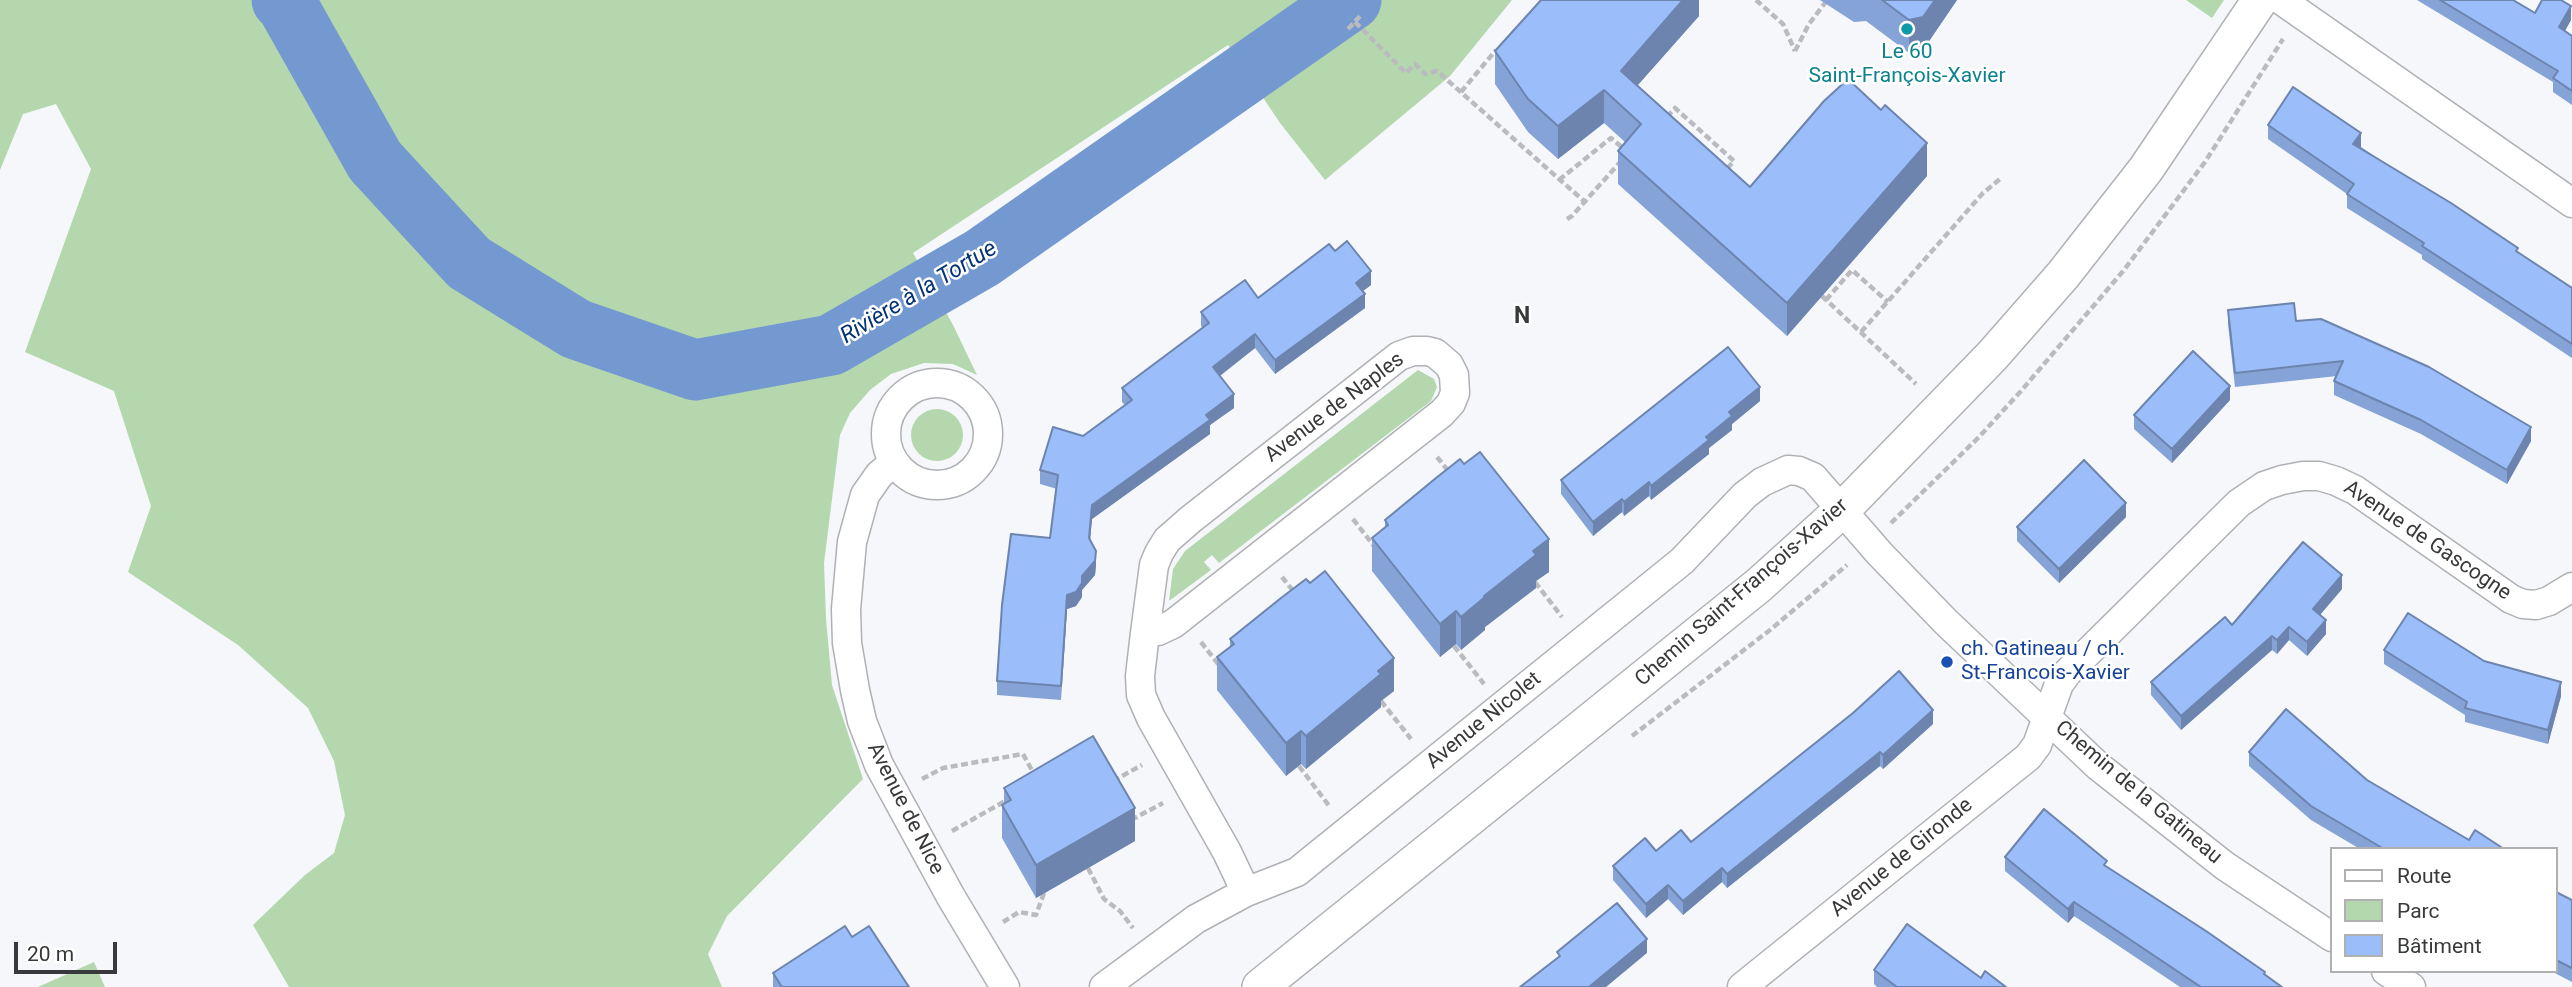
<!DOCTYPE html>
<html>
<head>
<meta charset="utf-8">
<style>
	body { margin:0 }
	#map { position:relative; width:2572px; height:987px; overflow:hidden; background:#f5f7fb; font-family:Roboto,sans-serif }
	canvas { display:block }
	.legend { position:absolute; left:2330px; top:847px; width:228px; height:126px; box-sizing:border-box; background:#fff; border:2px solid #afb0b0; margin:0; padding:9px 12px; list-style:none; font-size:21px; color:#38393a }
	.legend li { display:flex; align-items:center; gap:14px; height:35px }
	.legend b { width:35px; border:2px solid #afb0b0 }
	.scale { position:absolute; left:14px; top:942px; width:103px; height:32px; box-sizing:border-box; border:4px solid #38393a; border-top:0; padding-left:9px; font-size:21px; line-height:24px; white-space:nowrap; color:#38393a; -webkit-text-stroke:5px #fff; paint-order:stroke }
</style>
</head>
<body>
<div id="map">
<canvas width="2572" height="987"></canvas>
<ul class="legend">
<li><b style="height:9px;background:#fff"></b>Route</li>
<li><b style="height:19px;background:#b4d7ae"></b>Parc</li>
<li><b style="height:19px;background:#9bbdf9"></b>Bâtiment</li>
</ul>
<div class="scale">20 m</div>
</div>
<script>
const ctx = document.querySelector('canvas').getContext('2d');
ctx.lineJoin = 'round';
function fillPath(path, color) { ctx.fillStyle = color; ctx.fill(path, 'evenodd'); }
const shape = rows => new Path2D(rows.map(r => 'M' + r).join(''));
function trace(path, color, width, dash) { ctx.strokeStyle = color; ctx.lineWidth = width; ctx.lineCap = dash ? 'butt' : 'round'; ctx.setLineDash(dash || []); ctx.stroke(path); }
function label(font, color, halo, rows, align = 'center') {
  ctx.font = font + ' Roboto,sans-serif'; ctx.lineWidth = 5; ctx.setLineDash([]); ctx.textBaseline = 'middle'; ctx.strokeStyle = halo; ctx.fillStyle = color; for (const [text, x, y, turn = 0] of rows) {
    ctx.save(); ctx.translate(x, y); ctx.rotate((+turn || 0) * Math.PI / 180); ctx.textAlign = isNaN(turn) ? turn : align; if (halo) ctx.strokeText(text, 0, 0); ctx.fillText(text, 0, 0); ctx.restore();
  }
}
fillPath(shape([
	[0,0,1512,0,1450,76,1325,180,1280,123,1228,45,913,253,953,325,977,375,953,364,924,363,891,374,870,390,850,413,840,435,824,563,826,619,832,685,863,779,727,916,708,954,722,987,289,987,253,925,305,875,334,853,345,815,334,761,308,708,238,645,128,572,151,506,114,391,25,352,91,169,56,104,23,114,0,170],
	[2186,0,2224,0,2212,18],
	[1418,370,1434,379,1437,387,1431,401,1219,563,1212,555,1204,562,1211,570,1169,601,1173,569,1185,551],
	'911 435a26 26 0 1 1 52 0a26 26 0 1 1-52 0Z',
	[94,962,105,987,38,987]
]), '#b4d7ae');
trace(shape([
	[282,0,287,5,375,161,469,263,576,329,695,370,831,345,982,258,1351,0]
]), '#7499d0', 61);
const minor = shape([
	[2281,0,2572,203],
	'886 434a51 51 0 1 1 102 0a51 51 0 1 1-102 0Z',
	[894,462,879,475,865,495,852,542,846,609,847,643,855,690,862,721,879,765,951,897,1005,987],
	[1145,633,1158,631,1173,624,1442,413,1451,403,1455,393,1454,375,1449,365,1435,353,1427,351,1413,351,1399,356,1191,519,1167,540,1159,553,1154,565,1145,633,1140,676,1141,695,1151,718,1227,852,1246,892],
	[2386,971,2411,987],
	[1104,987,1196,919,1246,892,1297,872,1313,859,1682,561,1745,495,1762,482,1788,470,1799,471,1813,477,1880,554,1946,622,2098,766,2225,866,2332,937],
	[1742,987,2028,757,2037,745,2059,684,2067,673,2239,503,2264,486,2282,480,2303,476,2319,476,2336,481,2355,490,2511,599,2523,604,2536,605,2549,601,2572,587]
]);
const tertiary = shape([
	[1260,987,1759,585,1842,510,1992,356,2063,275,2146,169,2260,0]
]);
trace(minor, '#afb1b4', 31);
trace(tertiary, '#afb1b4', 38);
trace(shape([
	[1756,0,1783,24,1795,51],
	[1355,22,1406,73,1415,64,1425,74,1437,71,1585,202],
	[1348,29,1362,14],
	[1795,51,1809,24,1825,3],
	[1461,92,1496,50],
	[1667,115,1668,116,1675,108,1734,161,1724,172],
	[1559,180,1611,138,1624,149],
	[1567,219,1572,216,1622,160],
	[1822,296,1916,384],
	[1826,300,1852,270,1888,302],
	[1861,332,1983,193,2000,179],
	[1437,457,1449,472],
	[1353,519,1374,546],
	[1891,523,1979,437,2021,391,2124,270,2205,162,2283,39],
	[1282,577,1294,592],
	[1535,582,1562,617],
	[1201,642,1219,665],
	[1454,646,1484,684],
	[1381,701,1411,739],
	[1632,736,1770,630,1847,565],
	[1299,766,1330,807],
	[922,779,943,768,1023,754,1034,774],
	[1113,781,1142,765],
	[1131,820,1163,803],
	[952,831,1007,800],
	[1088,868,1104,899,1120,911,1133,928],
	[1003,922,1019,912,1036,915,1044,893]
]), '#b9bbbe', 4.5, [7, 3.5]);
trace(minor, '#fff', 28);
trace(tertiary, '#fff', 35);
fillPath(shape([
	[1699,0,1699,16,1637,86,1750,187,1927,176,1787,336,1618,184,1618,151,1625,142,1604,123,1558,159,1528,132,1495,84,1495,51],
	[1820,0,1957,0,1923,50,1909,53,1866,21,1854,22],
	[2417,0,2513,0,2535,13,2571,20,2565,31,2572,36,2572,105,2553,92,2553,82],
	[2268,125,2361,147,2572,288,2572,358,2422,259,2422,255,2347,208,2347,194,2268,139],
	[1335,251,1371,285,1363,291,1365,308,1275,374,1255,348,1220,376,1234,408,1210,425,1210,434,1092,519,1090,540,1096,565,1095,575,1082,590,1082,597,1076,606,1067,609,1061,700,997,695,997,681,1050,538,1057,489,1040,484,1040,470,1125,405,1122,402,1122,388,1203,328,1201,326,1201,312,1258,298],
	[2228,310,2296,321,2531,441,2507,484,2421,434,2334,395,2334,381,2337,376,2235,387,2228,324],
	[2230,400,2172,463,2134,429,2134,415],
	[1760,401,1732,424,1732,430,1709,448,1709,454,1651,500,1649,496,1624,516,1622,512,1593,536,1561,494,1561,480],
	[2126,517,2059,583,2017,541,2017,527],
	[1385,520,1549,572,1536,581,1536,588,1485,627,1485,630,1461,650,1456,644,1440,657,1372,571,1372,538,1385,527],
	[2342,589,2320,615,2326,634,2307,656,2289,640,2277,654,2272,650,2181,730,2151,695,2151,682,2232,625],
	[1230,639,1394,691,1381,701,1381,707,1306,769,1301,764,1286,776,1217,690,1217,657,1230,647],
	[2384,650,2484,661,2561,696,2548,744,2465,722,2465,715,2384,664],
	[1933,724,1883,769,1880,766,1727,888,1722,882,1683,915,1668,899,1646,918,1613,880,1613,866,1656,851,1691,842],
	[2249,752,2367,780,2469,840,2504,849,2360,849,2311,820,2249,766],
	[1004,788,1135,841,1036,898,1002,838,1002,805,1004,804],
	[2005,857,2107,867,2282,987,2180,987,2074,916,2068,923,2005,871],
	[2556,892,2572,900,2572,982,2551,971,2556,971],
	[852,937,909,987,773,987,773,973],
	[1874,970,1981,978,2006,987,1877,987,1874,984]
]), '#85a3d6');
fillPath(shape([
	[1683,0,1699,0,1699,16,1621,104,1621,71],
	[1935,0,1957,0,1923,50,1909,53,1909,20],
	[2571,6,2571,20,2559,41,2559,27],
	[1604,90,1604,123,1558,159,1558,126],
	[2361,133,2361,147,2353,157,2353,144],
	[1927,143,1927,176,1787,336,1787,303],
	[1371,271,1371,285,1356,296,1356,283],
	[1365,294,1365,308,1275,374,1275,360],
	[1255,334,1255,348,1213,381,1213,367],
	[2230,386,2230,400,2172,463,2172,449],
	[1760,387,1760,401,1732,424,1732,430,1709,448,1709,454,1651,500,1651,486,1706,437,1729,412],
	[1234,394,1234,408,1210,425,1210,434,1092,519,1089,552,1089,538,1092,505],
	[2531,427,2531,441,2507,484,2507,470],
	[1649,482,1649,496,1624,516,1624,502],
	[1622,499,1622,512,1593,536,1593,522],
	[2126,503,2126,517,2059,583,2059,569],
	[1549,539,1549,572,1536,581,1536,588,1485,627,1485,630,1461,650,1461,617,1533,551],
	[1096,551,1096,565,1095,575,1082,590,1082,597,1076,606,1067,609,1061,700,1067,595,1082,576],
	[2342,575,2342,589,2313,623,2313,609],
	[1456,611,1456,644,1440,657,1440,624],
	[2326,620,2326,634,2307,656,2307,642],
	[2289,627,2289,640,2277,654,2277,640],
	[2272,636,2272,650,2181,730,2181,716],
	[1394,658,1394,691,1381,701,1381,707,1306,769,1306,736,1378,671],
	[2561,682,2561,696,2548,744,2548,730],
	[1933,710,1933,724,1883,769,1883,755],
	[1301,731,1301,764,1286,776,1286,743],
	[1880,752,1880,766,1727,888,1727,874],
	[1135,808,1135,841,1036,898,1036,865],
	[1722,868,1722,882,1683,915,1683,901],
	[1668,885,1668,899,1646,918,1646,904],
	[2074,902,2074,916,2068,923,2068,909],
	[1647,939,1647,953,1606,987,1589,987]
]), '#6c84ae');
const building = shape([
	[1541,0,1683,0,1621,71,1750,187,1824,101,1848,79,1881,110,1885,105,1927,143,1787,303,1618,151,1641,124,1604,90,1558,126,1528,99,1495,51,1541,0],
	[1882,0,1935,0,1923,17,1909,20,1882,0],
	[2440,0,2513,0,2535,13,2542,0,2561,0,2571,6,2559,27,2572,36,2572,91,2553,78,2558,71,2440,0],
	[2293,87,2361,133,2353,144,2451,203,2518,248,2516,251,2572,288,2572,344,2422,246,2424,243,2347,194,2354,184,2268,125,2293,87],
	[1347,241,1371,271,1356,283,1365,294,1275,360,1255,334,1213,367,1234,394,1206,415,1210,420,1092,505,1089,538,1096,551,1095,561,1082,576,1082,583,1076,592,1067,595,1061,686,997,681,1002,605,1011,534,1050,538,1058,475,1040,470,1053,427,1083,436,1132,400,1122,388,1209,323,1201,312,1245,280,1258,298,1329,244,1335,251,1347,241],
	[2294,303,2296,321,2321,319,2429,367,2531,427,2507,470,2421,420,2334,381,2343,361,2235,373,2228,310,2294,303],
	[1728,347,1760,387,1729,412,1732,416,1706,437,1709,440,1651,486,1649,482,1624,502,1622,499,1593,522,1561,480,1728,347],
	[2193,351,2230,386,2172,449,2134,415,2193,351],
	[1480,452,1549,539,1533,551,1536,555,1484,596,1485,597,1461,617,1456,611,1440,624,1372,538,1388,525,1385,520,1436,478,1460,459,1464,464,1480,452],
	[2084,460,2126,503,2059,569,2017,527,2084,460],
	[2303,542,2342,575,2313,609,2326,620,2307,642,2289,627,2277,640,2272,636,2181,716,2151,682,2225,617,2232,625,2303,542],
	[1325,571,1394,658,1378,671,1381,674,1306,736,1301,731,1286,743,1217,657,1234,644,1230,639,1281,598,1306,579,1310,583,1325,571],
	[2408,613,2484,661,2561,682,2548,730,2465,708,2467,702,2384,650,2408,613],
	[1899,671,1933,710,1883,755,1880,752,1727,874,1722,868,1683,901,1668,885,1646,904,1613,866,1645,838,1656,851,1681,830,1691,842,1853,713,1899,671],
	[2286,709,2367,780,2469,840,2475,830,2504,849,2384,849,2311,806,2249,752,2286,709],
	[1093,736,1135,808,1036,865,1002,805,1011,800,1004,788,1093,736],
	[2044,809,2107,861,2104,865,2206,931,2265,972,2264,974,2282,987,2201,987,2074,902,2068,909,2005,857,2044,809],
	[2556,892,2572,900,2572,968,2556,960,2556,892],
	[1617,903,1647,939,1589,987,1520,987,1560,956,1557,952,1617,903],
	[1907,924,1981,978,1985,971,2006,987,1897,987,1874,970,1907,924],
	[845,926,852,937,869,926,909,987,782,987,773,973,845,926]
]);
fillPath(building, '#9bbdf9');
trace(building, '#6c84ae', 2);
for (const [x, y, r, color] of [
	[1907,29,7,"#0f9aa8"],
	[1947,662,7,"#1a4fb4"]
]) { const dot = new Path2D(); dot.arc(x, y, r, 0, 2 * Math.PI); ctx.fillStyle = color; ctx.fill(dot); trace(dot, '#fff', 2.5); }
label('21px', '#0d838f', '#fff', [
	["Le 60",1907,53],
	["Saint-François-Xavier",1907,77]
]);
label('21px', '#38393a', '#fff', [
	["Avenue de Naples",1335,408,-37],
	["Avenue de Gascogne",2427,541,34],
	["Chemin Saint-François-Xavier",1742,593,-41],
	["Avenue Nicolet",1484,721,-39],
	["Chemin de la Gatineau",2138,793,40],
	["Avenue de Nice",905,809,63],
	["Avenue de Gironde",1902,858,-39]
]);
label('21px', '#164399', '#fff', [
	["ch. Gatineau / ch.",1961,650],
	["St-Francois-Xavier",1961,674]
], 'left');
label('italic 23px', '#043475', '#fff', [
	["Rivière à la Tortue",919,293,-31]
]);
label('bold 23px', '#38393a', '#fff', [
	["N",1522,317]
]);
</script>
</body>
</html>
